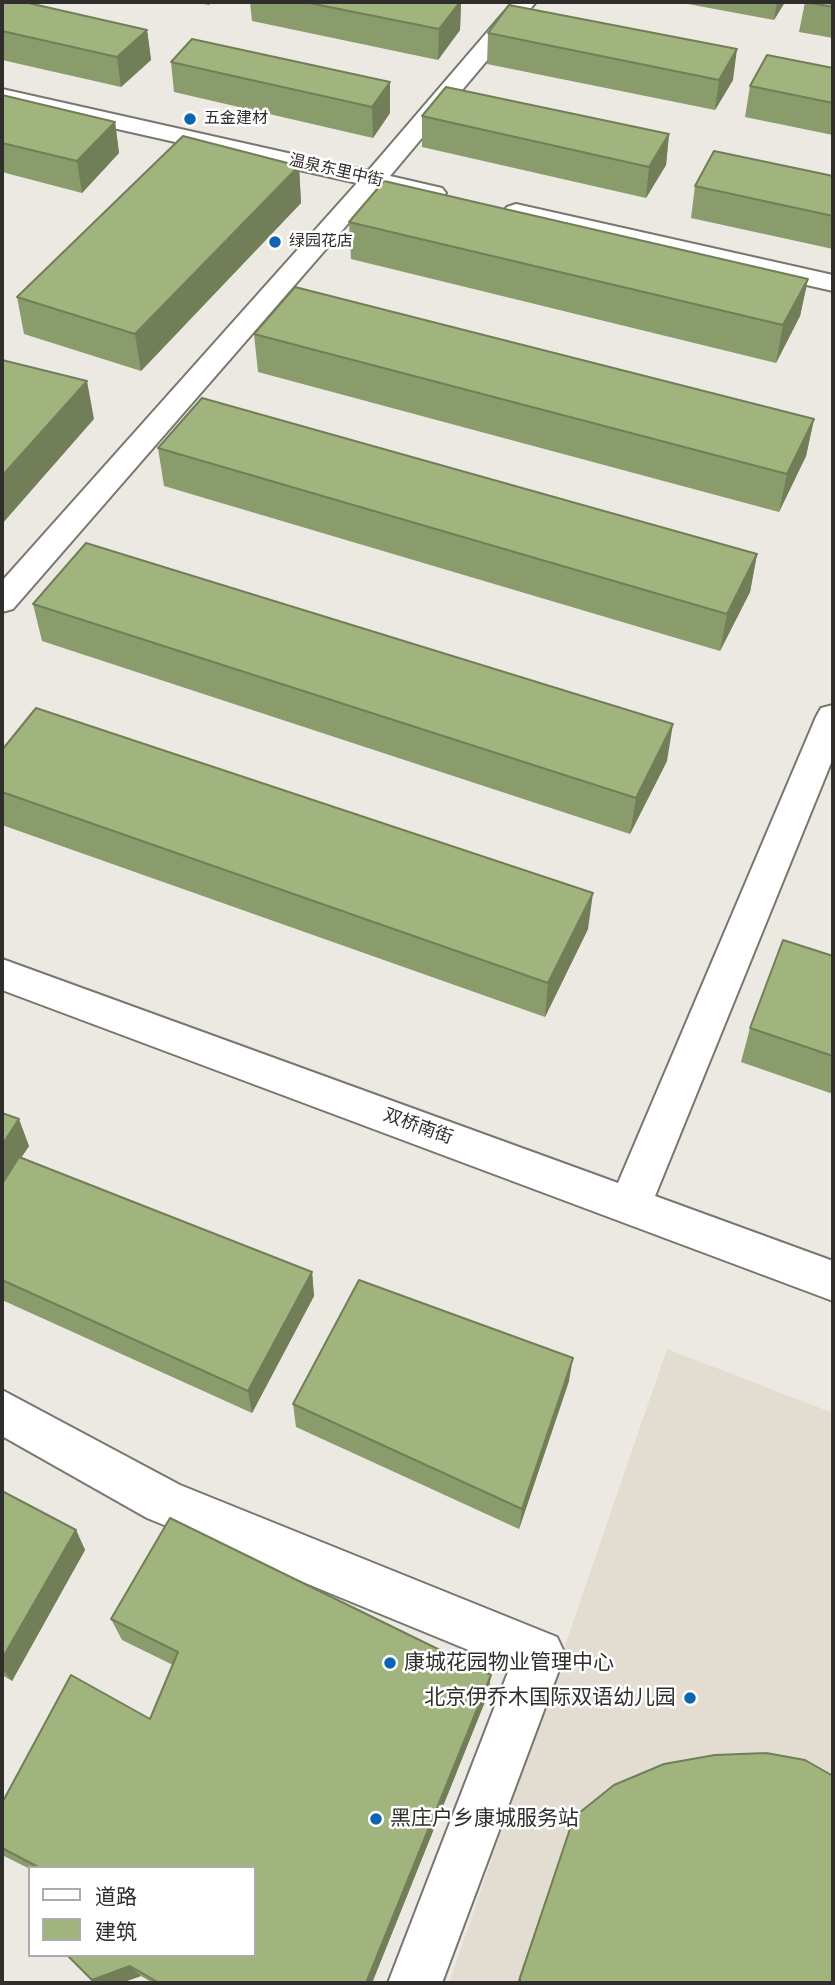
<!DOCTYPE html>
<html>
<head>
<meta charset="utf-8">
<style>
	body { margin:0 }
	#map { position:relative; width:835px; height:1985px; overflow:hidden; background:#ebe9e2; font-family:Signika,"Noto Sans SC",sans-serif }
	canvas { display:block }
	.frame { position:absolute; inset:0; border:4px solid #2f2e2c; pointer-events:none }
	.legend { position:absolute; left:28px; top:1866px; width:228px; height:91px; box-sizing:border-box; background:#fff; border:2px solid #acabab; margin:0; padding:9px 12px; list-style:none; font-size:21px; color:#2f2e2c }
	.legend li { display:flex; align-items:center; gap:14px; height:35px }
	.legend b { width:35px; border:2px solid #acabab }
</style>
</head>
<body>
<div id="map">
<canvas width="835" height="1985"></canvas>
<div class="frame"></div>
<ul class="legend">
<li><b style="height:9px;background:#fff"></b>道路</li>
<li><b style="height:19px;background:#a1b47d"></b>建筑</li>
</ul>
</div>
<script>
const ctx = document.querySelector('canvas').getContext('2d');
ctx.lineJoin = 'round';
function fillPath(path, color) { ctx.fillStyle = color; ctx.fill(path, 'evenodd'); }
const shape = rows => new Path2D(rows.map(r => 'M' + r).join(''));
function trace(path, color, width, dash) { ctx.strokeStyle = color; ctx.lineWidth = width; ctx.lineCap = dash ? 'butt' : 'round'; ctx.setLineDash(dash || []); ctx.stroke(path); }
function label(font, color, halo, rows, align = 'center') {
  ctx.font = font + ' Signika,"Noto Sans SC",sans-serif'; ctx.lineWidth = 5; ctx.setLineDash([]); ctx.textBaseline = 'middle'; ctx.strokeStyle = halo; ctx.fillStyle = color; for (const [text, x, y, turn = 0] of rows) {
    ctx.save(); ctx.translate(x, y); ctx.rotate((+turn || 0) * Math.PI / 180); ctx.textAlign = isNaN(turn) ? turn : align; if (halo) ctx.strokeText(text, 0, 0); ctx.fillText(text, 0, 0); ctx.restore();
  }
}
fillPath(shape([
	[667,1349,833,1413,833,1983,449,1983]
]), '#e2ddd0');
const minor = shape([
	[513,2,536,2,390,176,442,188,446,193,442,198,433,201,379,188,13,609,2,612,2,581,357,183,2,103,2,89,368,171,513,2],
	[516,204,833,275,833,291,507,217,503,212,507,207,516,204],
	[833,705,833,758,655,1196,833,1261,833,1301,2,990,2,959,618,1183,816,717,821,708,833,705],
	[2,1390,180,1485,557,1637,565,1654,442,1983,388,1983,510,1667,147,1518,2,1436,2,1390]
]);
trace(minor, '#78766f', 4);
fillPath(minor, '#fff');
fillPath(shape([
	[2,2,147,30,151,60,121,87,2,60],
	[193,2,212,2,209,5],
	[250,2,461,2,460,30,438,60,252,21],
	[677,2,785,2,774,20],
	[805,2,833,2,833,38,799,32],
	[488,33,733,80,715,110,487,64],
	[192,39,390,113,373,138,174,92,171,62],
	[833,68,833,135,745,117,750,86],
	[2,95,115,122,119,153,82,193,2,172],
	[422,116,669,134,666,165,646,198,422,147],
	[299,166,301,203,141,371,24,334,17,297],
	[833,176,833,249,691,218,695,186],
	[349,222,808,279,800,316,776,363,351,259],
	[254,334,814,419,806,456,779,512,258,372],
	[158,448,757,554,750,592,720,651,164,486],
	[33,604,667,761,630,834,42,641],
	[2,750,588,929,545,1017,2,825],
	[833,956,833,1094,741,1062,750,1028],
	[2,1113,29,1146,21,1157,312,1272,314,1296,252,1413,2,1300],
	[569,1381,519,1529,296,1427,293,1404],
	[2,1491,76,1530,85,1550,12,1681,2,1675],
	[111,1619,491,1675,488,1694,372,1983,153,1983,141,1976,121,1983,97,1983,92,1980,254,1868,30,1868,30,1869,2,1855,2,1803,150,1719,173,1665,122,1640],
	[574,1817,833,1983,517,1983]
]), '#8a9b6c');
fillPath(shape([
	[460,2,461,2,460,30,438,60,439,29],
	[777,2,785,2,774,20],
	[147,30,151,60,121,87,117,57],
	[737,49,733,80,715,110,719,80],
	[390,82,390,113,373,138,372,107],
	[115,122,119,153,82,193,77,161],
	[669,134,666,165,646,198,649,167],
	[299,166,301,203,141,371,135,334],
	[808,279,800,316,776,363,783,325],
	[87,381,94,419,2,524,2,476],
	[814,419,806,456,779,512,787,474],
	[757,554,750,592,720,651,727,614],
	[673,724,667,761,630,834,636,798],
	[593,893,588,929,545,1017,548,983],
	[19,1119,29,1146,2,1187,2,1145],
	[312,1272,314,1296,252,1413,248,1391],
	[573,1358,569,1381,519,1529,522,1509],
	[76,1530,85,1550,12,1681,2,1668,2,1659],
	[491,1675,488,1694,372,1983,366,1983],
	[130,1966,141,1976,121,1983,97,1983,92,1980]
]), '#717e58');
const building = shape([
	[2,2,24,2,147,30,117,57,2,31,2,2],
	[304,2,460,2,439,29,304,2],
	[805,2,833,2,833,7,805,2],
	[509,5,737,49,719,80,488,33,509,5],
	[192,39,390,82,372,107,171,62,192,39],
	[767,55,833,68,833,103,750,86,767,55],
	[446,87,669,134,649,167,422,116,446,87],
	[2,95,115,122,77,161,2,143,2,95],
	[183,136,299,166,135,334,17,297,183,136],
	[714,151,833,176,833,216,695,186,714,151],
	[384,181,808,279,783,325,349,222,384,181],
	[295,287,814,419,787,474,254,334,295,287],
	[2,360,87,381,2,476,2,360],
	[202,398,757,554,727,614,158,448,202,398],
	[86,543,673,724,636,798,33,604,86,543],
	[36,708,593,893,548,983,2,792,2,750,36,708],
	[783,940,833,956,833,1056,750,1028,783,940],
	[2,1113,19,1119,2,1145,2,1113],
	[19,1157,312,1272,248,1391,2,1280,2,1184,19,1157],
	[359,1280,573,1358,522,1509,293,1404,359,1280],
	[2,1491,76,1530,2,1659,2,1491],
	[170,1518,491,1675,366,1983,159,1983,130,1966,92,1980,67,1955,254,1955,254,1868,40,1868,2,1848,2,1803,71,1675,150,1719,178,1652,111,1619,170,1518],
	[766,1753,805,1760,833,1776,833,1983,520,1983,520,1978,574,1817,614,1785,664,1764,715,1755,766,1753]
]);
fillPath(building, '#a1b47d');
trace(building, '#717e58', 2);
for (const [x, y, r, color] of [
	[190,119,7,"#0d64b1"],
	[275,242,7,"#0d64b1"],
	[390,1663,7,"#0d64b1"],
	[690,1698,7,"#0d64b1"],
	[376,1819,7,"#0d64b1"]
]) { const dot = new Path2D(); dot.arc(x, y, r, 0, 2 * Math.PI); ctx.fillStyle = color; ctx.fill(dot); trace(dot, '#fff', 2.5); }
label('16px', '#2f2e2c', '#fff', [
	["五金建材",204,119],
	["绿园花店",289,242]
], 'left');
label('16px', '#2f2e2c', '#fff', [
	["温泉东里中街",336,171,13]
]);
label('18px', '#2f2e2c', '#fff', [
	["双桥南街",418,1127,20]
]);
label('21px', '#2f2e2c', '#fff', [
	["康城花园物业管理中心",404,1663],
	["北京伊乔木国际双语幼儿园",676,1698,"right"],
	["黑庄户乡康城服务站",390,1819]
], 'left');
</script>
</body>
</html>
